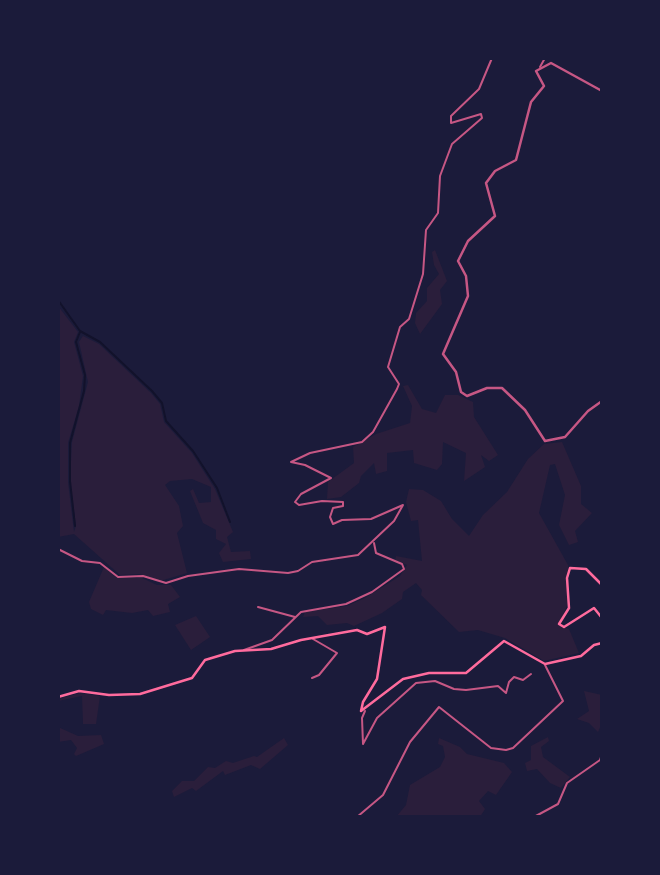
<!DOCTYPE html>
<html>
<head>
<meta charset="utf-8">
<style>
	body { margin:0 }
	#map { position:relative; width:660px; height:875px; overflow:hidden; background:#1b1b3a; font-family:Lato,sans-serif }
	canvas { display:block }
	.frame { position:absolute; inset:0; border:60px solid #1b1b3a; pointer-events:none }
</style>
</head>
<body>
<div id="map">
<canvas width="660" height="875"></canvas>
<div class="frame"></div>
</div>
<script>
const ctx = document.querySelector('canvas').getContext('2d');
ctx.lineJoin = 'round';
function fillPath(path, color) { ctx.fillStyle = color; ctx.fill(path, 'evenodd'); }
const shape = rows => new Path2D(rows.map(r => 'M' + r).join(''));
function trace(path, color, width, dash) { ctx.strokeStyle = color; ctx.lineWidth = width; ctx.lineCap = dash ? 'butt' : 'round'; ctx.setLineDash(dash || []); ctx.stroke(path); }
fillPath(shape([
	[435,250,447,281,440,290,442,304,420,334,415,323,416,313,427,301,427,288,439,274,434,265,432,252],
	[58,306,78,332,74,342,83,376,79,406,68,443,68,482,74,532,76,526,70,481,72,442,88,382,79,342,83,336,99,344,151,393,160,404,164,422,192,453,215,489,233,532,227,537,231,552,250,551,251,559,223,562,219,553,226,544,216,539,216,530,203,523,190,491,193,489,199,503,211,502,211,487,192,479,170,481,165,485,179,506,183,526,177,533,187,573,160,581,139,574,120,575,74,534,58,537],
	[408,385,422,409,436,413,445,395,458,395,473,402,474,417,498,455,489,461,481,455,485,467,464,481,466,453,443,442,442,464,437,470,414,463,413,450,387,453,387,471,376,474,374,463,361,476,359,483,341,497,327,499,328,482,354,463,353,447,376,434,410,423,412,406,403,386],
	[562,442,581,486,581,504,592,513,575,531,578,542,569,545,559,525,565,495,555,464,550,465,539,513,568,565,568,603,559,625,569,629,579,653,544,661,505,638,478,630,459,632,421,595,422,590,416,583,403,592,402,599,382,613,354,626,347,623,327,625,318,616,303,617,305,612,347,606,365,598,400,576,407,565,395,560,396,556,422,561,418,520,411,521,406,502,409,489,423,490,441,501,452,519,469,536,483,515,507,492,528,459,544,444],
	[104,567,117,578,142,578,157,585,171,585,180,597,168,604,170,612,153,616,148,610,132,613,106,610,103,615,91,609,89,602],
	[196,616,210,637,191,650,175,625],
	[584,691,602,695,602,723,598,732,589,723,577,719,589,711],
	[80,693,100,696,96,724,83,724,82,696,58,701,58,699],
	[58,727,78,736,101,735,104,744,76,756,74,754,77,748,71,740,58,742],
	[548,737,549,741,541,747,543,757,570,777,561,788,550,783,537,769,527,771,525,763,531,760,531,746],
	[284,738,288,745,260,769,251,765,225,775,223,771,196,791,192,788,174,797,172,791,182,781,194,781,208,767,215,768,226,761,233,763,254,756,257,757],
	[439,738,460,747,467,754,504,763,512,772,496,795,488,791,479,801,485,809,480,817,396,817,406,805,410,785,440,767,445,757,443,746,438,744]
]), '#2a1e3b');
trace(shape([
	[58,300,80,331,100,342,152,391,162,403,166,421,193,451,217,488,230,522],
	[75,526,70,481,70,443,84,391,85,375,76,342,80,332]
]), '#12122b', 2);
trace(shape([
	[540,67,545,58],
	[58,549,82,561,100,563,118,577,143,576,166,583,188,576,239,569,288,573,298,571,312,562,358,555,394,521,403,505,371,519,342,520,333,524,330,517,333,508,343,506,343,502,322,501,299,505,295,502,301,494,331,478,305,465,291,462,310,453,362,442,373,432,397,389,399,384,388,367,400,327,409,319,423,274,426,230,438,213,440,176,452,144,482,118,481,114,451,123,451,116,479,89,492,58],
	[258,607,295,617],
	[244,650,272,640,301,612,346,604,372,592,404,569,402,564,376,553,374,543],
	[312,678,319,675,337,653,313,639],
	[365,711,362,718,363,744,377,718,416,683,435,681,454,689,466,690,498,686,506,693,509,682,514,677,523,680,531,674],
	[357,817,383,795,410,742,439,707,491,748,506,750,513,748,563,701,545,665],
	[534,817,558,804,567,783,600,760,602,754]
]), '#c65784', 2);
trace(shape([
	[602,91,551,63,536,71,544,86,531,102,516,160,495,171,486,183,495,216,468,241,458,261,466,276,468,296,443,354,456,372,461,392,467,396,487,388,502,388,525,410,545,441,565,437,588,411,602,401]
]), '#c65784', 2.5);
trace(shape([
	[602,585,586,569,570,568,567,578,569,608,559,624,564,627,594,608,602,618],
	[58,697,79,691,109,695,140,694,192,678,205,660,235,651,271,649,301,640,357,630,367,634,385,627,377,679,363,702,361,711,403,679,429,673,466,673,504,641,545,664,581,656,594,645,602,643]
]), '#ff6b9d', 2.5);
</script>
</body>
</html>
